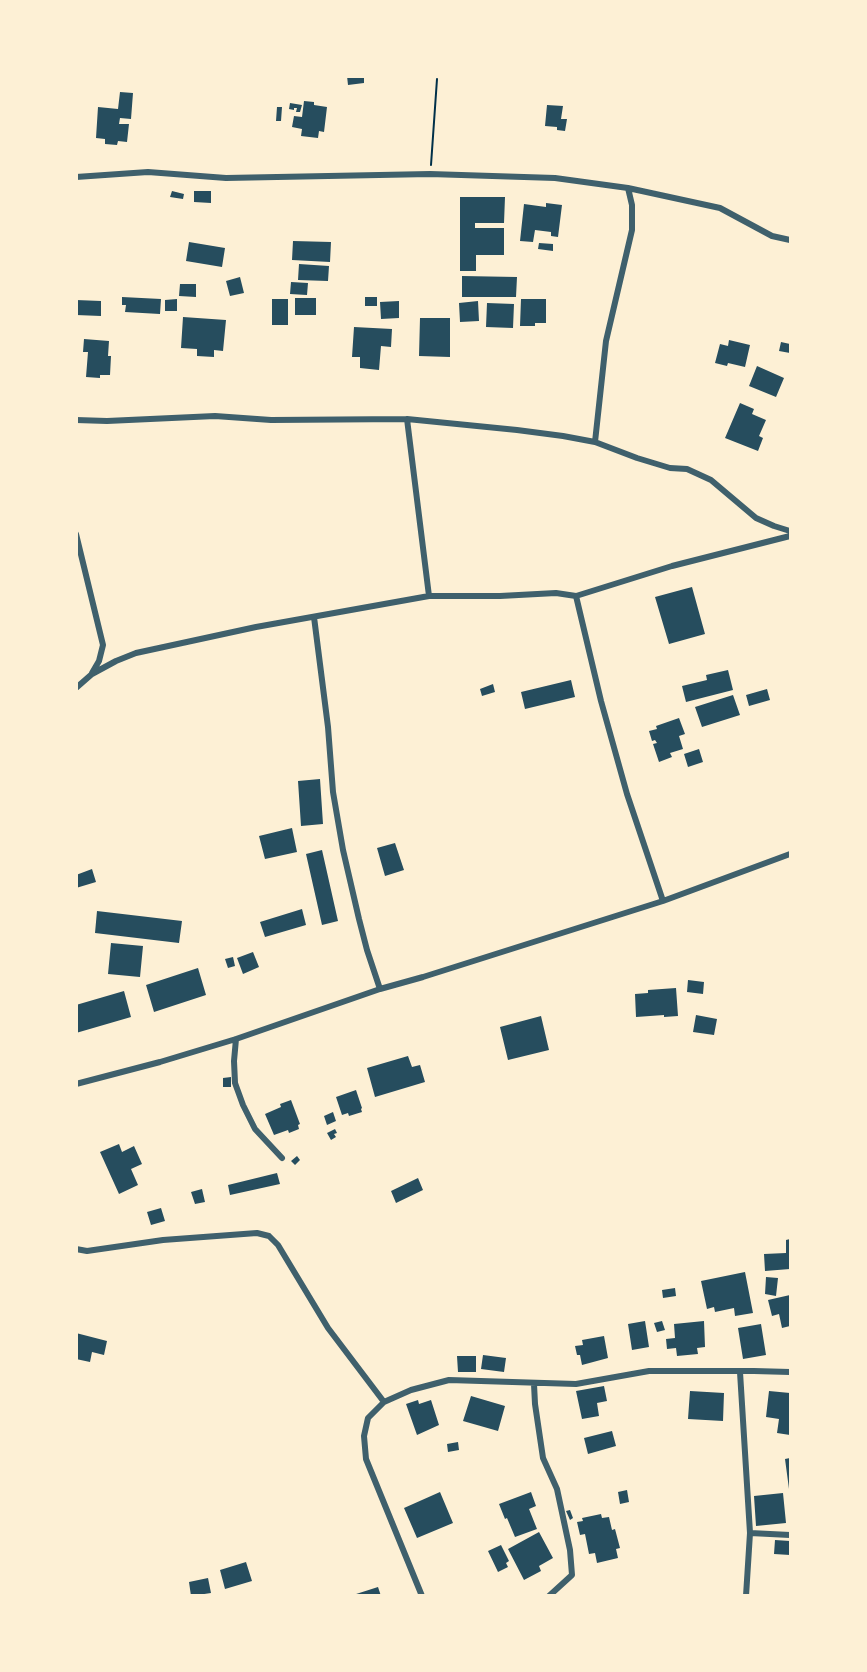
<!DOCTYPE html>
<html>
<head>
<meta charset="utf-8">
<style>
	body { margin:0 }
	#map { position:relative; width:867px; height:1672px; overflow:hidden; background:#fdf0d5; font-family:Rubik,sans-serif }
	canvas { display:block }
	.frame { position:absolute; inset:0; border:78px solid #fdf0d5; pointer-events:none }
</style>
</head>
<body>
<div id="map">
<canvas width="867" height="1672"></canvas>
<div class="frame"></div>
</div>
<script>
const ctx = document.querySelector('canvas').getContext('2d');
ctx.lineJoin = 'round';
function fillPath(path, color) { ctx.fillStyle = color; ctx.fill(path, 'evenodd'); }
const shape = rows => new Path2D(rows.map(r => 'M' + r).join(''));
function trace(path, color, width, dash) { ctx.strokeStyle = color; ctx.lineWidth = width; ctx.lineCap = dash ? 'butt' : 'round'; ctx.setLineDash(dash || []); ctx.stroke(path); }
fillPath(shape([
	[347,76,364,76,364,83,348,85],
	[120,92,133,93,131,119,120,118,119,124,129,124,127,142,118,141,117,145,105,144,105,139,96,138,98,107,118,109],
	[304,101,314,102,314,105,327,107,324,132,319,131,318,138,301,136,302,129,292,127,294,116,302,117],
	[290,103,302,105,300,112,296,112,297,108,294,108,294,110,289,109],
	[547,105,563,106,561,119,567,119,565,131,557,130,557,127,545,126],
	[277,107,282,107,281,121,276,121],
	[172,191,184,194,183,199,170,197],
	[194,191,211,191,211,203,194,202],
	[460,197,505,197,504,223,475,223,475,228,504,228,504,255,476,255,476,271,460,271],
	[546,203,562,205,558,237,551,236,551,232,535,230,533,242,520,241,524,204,546,207],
	[293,241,331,242,330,262,292,260],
	[189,242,225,248,222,267,186,261],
	[539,243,553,244,553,251,538,249],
	[299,264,329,266,328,281,298,280],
	[462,276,517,277,516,297,462,297],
	[240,277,244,293,230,296,226,281],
	[291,282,308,283,307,295,290,294],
	[180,284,196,284,196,297,179,296],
	[122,297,161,299,160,314,125,312,126,305,122,305],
	[365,297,377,297,377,306,365,306],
	[295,298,316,298,316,315,295,315],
	[177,299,177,311,165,311,165,300],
	[272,299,288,299,288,325,272,325],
	[521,299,546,299,546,323,535,323,535,326,520,326],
	[76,300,101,301,101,316,76,315],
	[399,301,399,318,381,319,380,302],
	[478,301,479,321,460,322,459,303],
	[487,303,514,304,513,328,486,327],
	[183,317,226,320,223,351,214,350,214,357,197,356,197,349,181,348],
	[420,318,450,318,450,357,419,356],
	[354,327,392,329,391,347,381,346,379,370,360,368,360,357,352,357],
	[84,339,109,341,108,356,111,356,110,375,100,375,100,378,86,377,88,352,83,352],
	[729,340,750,345,745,367,728,363,727,366,715,363,720,344,728,346],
	[781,342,790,344,790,353,779,351],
	[757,366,784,378,776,397,749,386],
	[740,403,754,409,752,414,766,420,759,436,763,438,758,451,725,438],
	[692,587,705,634,669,644,655,597],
	[728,670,733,690,686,702,682,686,707,680,706,675],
	[571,680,575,697,525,709,521,692],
	[493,684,495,692,482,696,480,689],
	[767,689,770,700,749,706,746,695],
	[733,695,740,715,702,727,695,707],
	[679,718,685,734,679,736,683,749,670,753,672,757,659,762,653,744,657,743,655,740,652,741,649,731,657,729,656,726],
	[699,749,703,762,688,767,684,754],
	[320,779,323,824,301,826,298,781],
	[292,828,297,852,265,859,259,836],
	[395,843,404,870,385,876,377,848],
	[322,850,338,921,322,925,306,854],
	[92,869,96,882,76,888,76,875],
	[302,909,306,925,265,937,260,922],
	[97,911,182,921,179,943,95,933],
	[111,943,143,946,140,977,108,974],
	[253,952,259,967,243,974,237,958],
	[233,957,235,966,228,968,225,959],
	[198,968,206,995,154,1012,146,985],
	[688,980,704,982,703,994,687,992],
	[676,988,678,1016,664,1017,664,1015,636,1017,635,994,648,993,648,990],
	[124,991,131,1017,76,1033,76,1005],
	[696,1015,717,1019,714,1035,693,1032],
	[541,1016,549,1050,508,1060,500,1027],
	[408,1056,412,1067,420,1065,425,1082,375,1097,367,1068],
	[231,1077,231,1087,223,1087,223,1078],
	[356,1090,362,1108,361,1109,362,1112,349,1116,348,1113,342,1115,336,1097],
	[291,1100,300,1124,298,1125,299,1129,289,1133,288,1130,274,1135,265,1114,281,1107,280,1104],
	[333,1112,336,1121,327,1125,324,1116],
	[335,1129,337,1133,334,1134,336,1137,331,1140,327,1133],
	[119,1144,122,1152,134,1146,142,1164,131,1169,138,1185,119,1194,100,1152],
	[297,1156,300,1160,295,1165,291,1161],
	[277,1173,280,1184,230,1195,228,1185],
	[418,1178,423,1190,396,1203,391,1191],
	[202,1189,205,1202,195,1204,191,1192],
	[161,1208,165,1221,151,1225,147,1212],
	[790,1239,790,1269,765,1271,764,1254,786,1253,786,1240],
	[745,1272,753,1313,735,1316,734,1308,715,1312,714,1307,707,1309,701,1281],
	[766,1277,778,1278,776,1296,765,1294],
	[675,1288,676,1296,663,1298,662,1290],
	[790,1295,790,1326,782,1328,779,1314,772,1316,768,1300],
	[645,1321,649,1347,632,1350,628,1324],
	[662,1321,665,1330,657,1332,654,1323],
	[704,1321,705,1347,697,1348,698,1354,677,1356,676,1348,667,1349,666,1339,675,1338,674,1324],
	[761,1324,766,1355,743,1359,738,1328],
	[76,1333,107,1341,104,1355,92,1352,90,1362,76,1359],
	[604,1336,608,1358,582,1365,580,1355,577,1355,575,1346,583,1345,582,1340],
	[483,1355,506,1358,504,1372,481,1369],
	[457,1356,476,1356,476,1372,458,1372],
	[604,1386,607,1401,597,1403,599,1416,582,1419,576,1391],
	[690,1391,724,1393,723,1421,688,1419],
	[769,1391,790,1393,790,1435,777,1433,779,1419,766,1417],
	[471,1396,505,1406,498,1431,463,1421],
	[418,1400,419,1404,431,1400,439,1425,417,1435,406,1404],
	[612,1431,616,1446,588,1454,584,1438],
	[458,1442,459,1450,448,1452,447,1444],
	[790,1458,790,1489,789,1489,785,1459],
	[627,1490,629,1502,620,1504,618,1492],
	[440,1492,453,1523,417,1538,404,1508],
	[531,1492,536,1506,529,1509,537,1529,515,1537,507,1518,505,1519,499,1504],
	[783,1493,786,1523,756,1526,754,1496],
	[570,1510,573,1518,570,1520,566,1511],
	[601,1514,602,1518,609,1517,612,1530,615,1529,620,1548,616,1549,618,1558,597,1563,595,1553,589,1554,585,1534,580,1535,577,1522,583,1521,582,1518],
	[539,1532,553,1558,539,1566,541,1571,524,1580,508,1549],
	[775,1540,790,1541,790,1555,774,1554],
	[501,1545,509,1561,506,1563,508,1567,498,1572,488,1551],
	[246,1562,252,1581,225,1589,220,1570],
	[208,1578,211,1593,191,1596,189,1582],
	[378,1587,381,1596,353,1596,353,1595]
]), '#264d5e');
trace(shape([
	[431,165,437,79]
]), '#003049', 2);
trace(shape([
	[76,177,148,172,226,178,430,174,555,178,628,188,720,208,772,236,790,240],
	[407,419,429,596],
	[76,420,107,421,215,416,271,420,407,419,517,430,563,436,595,442,637,458,670,468,687,469,711,480,756,518,774,526,790,531],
	[595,442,606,341,632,230,632,205,628,188],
	[76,534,103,645,99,661,92,673],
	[576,596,601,701,627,794,663,901],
	[314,617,328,727,333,792,343,850,359,919,367,950,380,989],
	[76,688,92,674,116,661,136,653,256,627,429,596,500,596,556,593,576,596,672,566,790,536],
	[236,1039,234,1061,235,1083,243,1105,255,1129,282,1158],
	[76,1084,160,1062,236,1039,380,989,423,977,663,901,790,854],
	[76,1249,87,1251,163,1240,257,1233,269,1236,278,1245,328,1328,384,1402],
	[740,1372,750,1533,746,1596],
	[534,1384,535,1404,543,1458,557,1489,570,1550,572,1575,549,1596],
	[750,1533,790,1535],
	[422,1596,366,1459,364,1436,368,1418,384,1402,411,1390,449,1380,576,1384,649,1371,754,1371,790,1372]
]), '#3f606c', 6);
</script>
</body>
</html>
